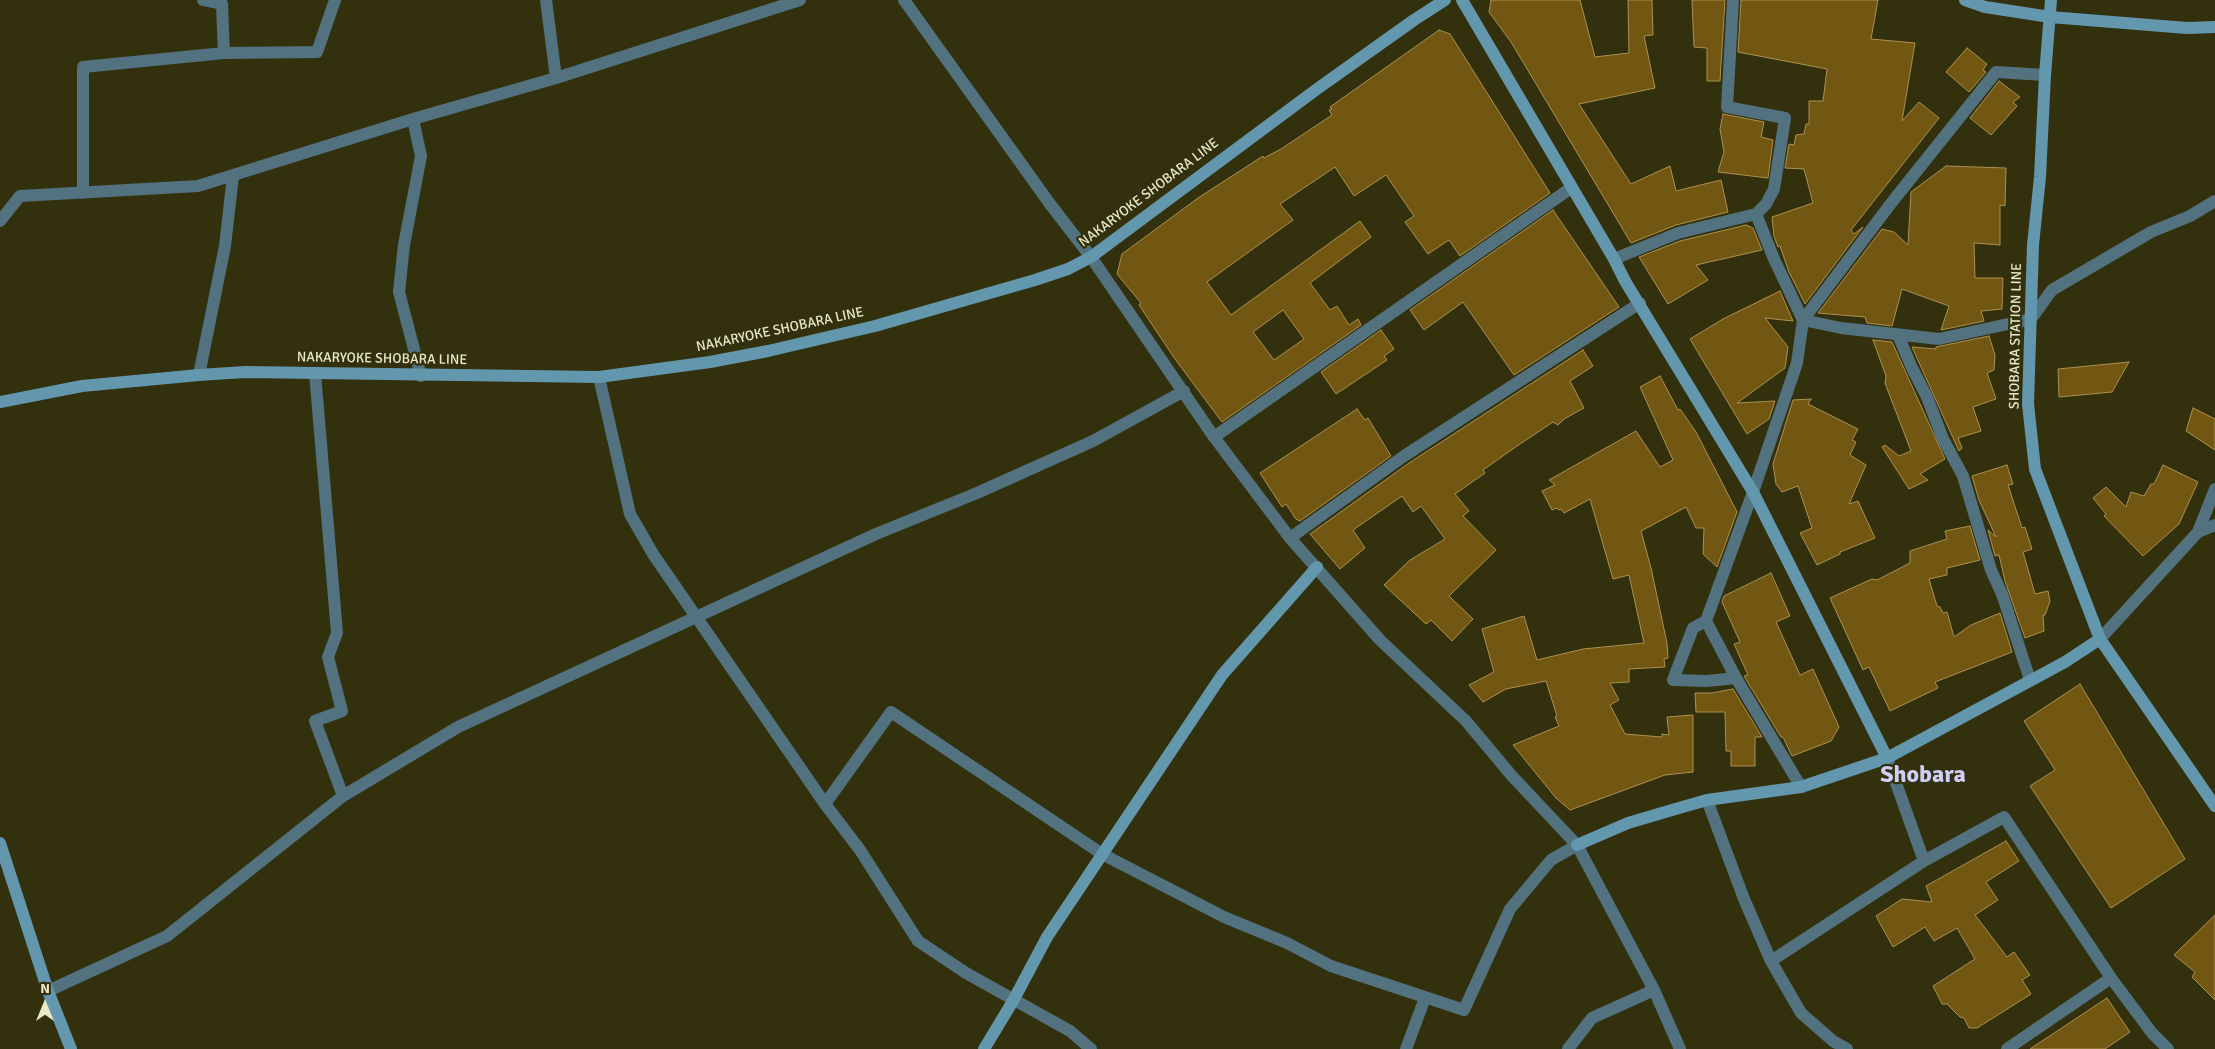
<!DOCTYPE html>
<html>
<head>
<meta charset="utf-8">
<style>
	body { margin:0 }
	#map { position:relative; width:2215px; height:1049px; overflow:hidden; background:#33310d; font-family:Signika,sans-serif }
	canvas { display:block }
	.north { position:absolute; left:20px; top:979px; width:50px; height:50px; -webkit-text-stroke:4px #33310d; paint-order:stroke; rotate:0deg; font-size:14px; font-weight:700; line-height:20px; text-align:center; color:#e8e7c6 }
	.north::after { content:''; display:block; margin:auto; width:18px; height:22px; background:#e8e7c6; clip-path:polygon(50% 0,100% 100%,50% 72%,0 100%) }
</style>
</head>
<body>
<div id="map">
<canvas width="2215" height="1049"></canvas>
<div class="north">N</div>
</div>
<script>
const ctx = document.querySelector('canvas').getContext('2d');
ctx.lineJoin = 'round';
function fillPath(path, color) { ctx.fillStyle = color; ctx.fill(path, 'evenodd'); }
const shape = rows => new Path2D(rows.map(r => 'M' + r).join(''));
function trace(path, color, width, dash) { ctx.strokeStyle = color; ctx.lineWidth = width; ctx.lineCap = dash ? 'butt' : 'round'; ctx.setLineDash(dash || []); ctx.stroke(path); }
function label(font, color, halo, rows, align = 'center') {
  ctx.font = font + ' Signika,sans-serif'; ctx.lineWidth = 4.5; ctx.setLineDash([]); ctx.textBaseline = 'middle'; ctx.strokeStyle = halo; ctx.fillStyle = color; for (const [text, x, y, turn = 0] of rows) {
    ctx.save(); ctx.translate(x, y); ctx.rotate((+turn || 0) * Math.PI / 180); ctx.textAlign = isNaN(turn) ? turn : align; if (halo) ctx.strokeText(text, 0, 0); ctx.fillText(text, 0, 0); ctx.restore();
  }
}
const building = shape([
	[1491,0,1580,0,1595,57,1629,53,1628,0,1652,0,1653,35,1644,36,1655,88,1579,104,1631,184,1670,166,1676,191,1721,180,1728,212,1676,225,1631,243,1511,42,1489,12,1491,0],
	[1692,0,1725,0,1720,81,1707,81,1707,48,1694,47,1692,0],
	[1741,0,1878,0,1871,39,1915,43,1902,121,1919,102,1939,118,1851,230,1854,234,1863,227,1805,304,1789,272,1780,246,1778,247,1774,236,1772,217,1813,203,1804,169,1785,168,1789,144,1794,145,1796,135,1804,134,1806,124,1809,124,1809,101,1823,101,1827,69,1738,52,1741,0],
	[1439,30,1450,34,1550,193,1460,256,1449,240,1428,254,1405,222,1414,216,1386,175,1354,196,1335,167,1280,204,1293,220,1207,282,1231,315,1360,221,1371,237,1310,283,1330,310,1337,306,1349,325,1358,319,1361,325,1222,422,1175,359,1139,305,1141,303,1117,274,1122,254,1198,198,1263,156,1264,158,1281,149,1332,115,1329,110,1332,109,1330,107,1439,30],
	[1283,310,1304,339,1274,360,1253,332,1283,310],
	[1967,48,1987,64,1983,70,1986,72,1969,92,1946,72,1967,48],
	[1999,81,2020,97,2013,102,2017,106,1991,135,1970,118,1999,81],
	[1723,114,1764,122,1761,137,1773,140,1768,178,1718,172,1724,152,1720,129,1723,114],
	[1946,166,2006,168,2005,206,2000,205,2000,245,1974,243,1975,278,2003,278,2002,309,1981,311,1984,321,1941,330,1949,306,1902,289,1892,326,1867,323,1865,317,1818,313,1882,229,1894,232,1908,245,1911,192,1946,166],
	[1553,210,1619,307,1514,375,1463,302,1424,330,1410,310,1553,210],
	[1746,225,1753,228,1762,250,1696,265,1708,280,1668,304,1639,257,1680,241,1746,225],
	[1780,291,1793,321,1765,318,1788,347,1785,368,1737,403,1775,401,1769,419,1747,434,1690,339,1723,319,1780,291],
	[1381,330,1394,349,1384,356,1387,360,1336,394,1321,372,1381,330],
	[1989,336,1995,355,1994,370,1987,373,1996,399,1973,407,1981,431,1958,438,1962,448,1959,451,1912,347,1936,349,1936,347,1989,336],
	[1873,340,1892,342,1945,459,1920,474,1928,480,1909,489,1882,447,1885,445,1899,456,1911,451,1885,383,1886,376,1873,340],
	[1583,350,1593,366,1570,381,1584,408,1564,419,1558,425,1553,422,1517,446,1483,470,1485,473,1455,494,1469,511,1463,516,1496,550,1449,596,1473,619,1452,641,1431,620,1426,624,1384,585,1410,560,1445,539,1421,506,1413,512,1402,496,1353,530,1365,548,1340,569,1310,534,1409,463,1583,350],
	[2129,362,2112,392,2059,397,2058,369,2129,362],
	[1660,376,1678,410,1680,409,1696,432,1737,512,1717,567,1703,554,1704,528,1696,528,1686,507,1641,531,1651,568,1667,643,1668,658,1664,659,1665,667,1629,669,1629,682,1610,683,1619,700,1610,705,1625,734,1662,737,1662,734,1669,735,1667,717,1693,715,1693,772,1665,775,1570,810,1556,798,1513,745,1559,726,1555,717,1557,716,1546,681,1506,689,1483,702,1469,685,1494,672,1482,629,1524,616,1537,660,1583,649,1644,643,1629,575,1613,579,1590,499,1564,513,1561,509,1559,510,1557,508,1552,510,1542,491,1555,485,1549,480,1636,431,1660,467,1673,460,1640,387,1660,376],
	[1811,399,1808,404,1858,429,1852,440,1856,442,1850,455,1866,465,1849,504,1858,501,1875,538,1840,552,1840,554,1817,565,1800,533,1812,528,1798,486,1782,492,1776,484,1773,464,1793,400,1811,399],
	[2193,408,2215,419,2215,450,2186,431,2193,408],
	[1357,409,1365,420,1368,418,1391,456,1300,521,1296,519,1286,504,1282,507,1260,473,1357,409],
	[2007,465,2013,484,2008,485,2022,528,2025,527,2032,549,2023,552,2035,594,2048,591,2050,601,2045,615,2043,615,2044,631,2025,638,2005,581,1999,555,1995,556,1988,530,1996,537,1979,500,1972,476,2007,465],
	[2163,465,2198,482,2179,524,2143,556,2104,516,2106,514,2093,498,2106,487,2126,507,2131,492,2144,496,2151,484,2154,484,2163,465],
	[1970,526,1980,560,1947,568,1947,575,1929,579,1937,606,1940,607,1943,613,1947,612,1954,637,1971,625,2000,613,2012,652,1935,682,1938,688,1890,711,1869,667,1863,670,1830,598,1872,579,1877,580,1910,563,1910,551,1947,539,1945,531,1970,526],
	[1771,573,1790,616,1776,622,1800,675,1813,669,1839,727,1831,741,1792,756,1783,737,1781,737,1744,676,1748,675,1734,644,1740,642,1722,602,1724,596,1771,573],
	[2080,684,2185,859,2111,908,2030,786,2055,770,2024,721,2080,684],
	[1733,689,1762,737,1755,737,1755,766,1731,766,1731,751,1726,751,1725,712,1696,712,1695,693,1712,693,1733,689],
	[2006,841,2019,861,1986,882,1998,900,1975,915,2007,957,2014,952,2030,975,2022,980,2031,994,1977,1028,1969,1028,1964,1018,1960,1017,1947,1004,1942,1004,1933,986,1975,959,1957,928,1934,941,1925,927,1893,947,1876,916,1902,899,1932,902,1926,886,2006,841],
	[2215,915,2215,1000,2192,977,2195,972,2174,955,2215,915],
	[2107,998,2130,1032,2105,1049,2030,1049,2107,998]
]);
fillPath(building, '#715711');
trace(building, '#ad9151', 1);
trace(shape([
	[203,0,222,4,224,53],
	[546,0,556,78],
	[904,0,1050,204,1091,257,1214,437,1290,538,1380,640,1466,721,1512,776,1577,845,1654,990,1680,1049],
	[1733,0,1727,107,1785,118,1774,189,1766,204,1756,214],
	[413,119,421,156,404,245,399,292,421,376],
	[83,193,83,67,224,53,317,52,335,0],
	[0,221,20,196,198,186,413,119,556,78,800,0],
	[1614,259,1678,233,1756,214,1774,259,1803,320,1841,328,1939,339,2031,319,2052,290,2151,232,2190,216,2215,201],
	[1898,335,1912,368,1927,397,1943,439,1963,476,1991,570,2002,594,2030,680],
	[315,373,337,633,328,657,342,711,315,721,343,796],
	[199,375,225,246,233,176],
	[599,377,630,514,653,554,825,804,860,850,918,941,966,973,1070,1031,1091,1049],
	[1214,437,1571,188],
	[2198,532,2215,525],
	[1290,538,1404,456,1640,303],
	[1706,621,1693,628,1673,680,1707,681,1736,678],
	[2100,639,2198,532,2215,489],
	[1887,758,1924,861,2004,817,2111,978,2152,1033,2168,1049],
	[1801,787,1736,678,1706,621,1753,492,1797,363,1803,320,1892,202,1996,72,2045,75],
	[1707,800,1744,899,1771,961,1801,1013,1833,1041,1847,1049],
	[825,804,891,712,1102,854,1224,917,1287,943,1331,966,1464,1010,1510,909,1551,860,1577,845],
	[1771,961,1924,861],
	[48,991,167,936,343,796,458,727,876,534,977,493,1093,441,1184,391],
	[1406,1049,1425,998],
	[1568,1049,1592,1018,1654,990],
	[2007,1049,2111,978]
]), '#527280', 12);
trace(shape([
	[1462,0,1614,259,1625,281,1753,492,1887,758,2065,662,2100,639],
	[1965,0,1985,7,2050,17,2187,28,2215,27],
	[2051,0,2045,75,2040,177,2033,245,2028,404,2035,469,2100,639,2215,806],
	[0,402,82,386,199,375,245,372,599,377,710,362,768,351,875,326,1035,280,1068,269,1091,257,1317,89,1414,20,1445,0],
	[0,843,48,991,71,1049],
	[1577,845,1628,823,1672,810,1707,800,1801,787,1887,758],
	[984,1049,1013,1001,1047,937,1222,675,1317,567]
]), '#6297ad', 12);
label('14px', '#e8e7c6', '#33310d', [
	["NAKARYOKE SHOBARA LINE",1149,193,-37],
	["NAKARYOKE SHOBARA LINE",780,330,-12],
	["SHOBARA STATION LINE",2016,336,-89],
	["NAKARYOKE SHOBARA LINE",382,359,1]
]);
label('bold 24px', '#d0cef9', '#33310d', [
	["Shobara",1923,776]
]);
</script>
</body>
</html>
